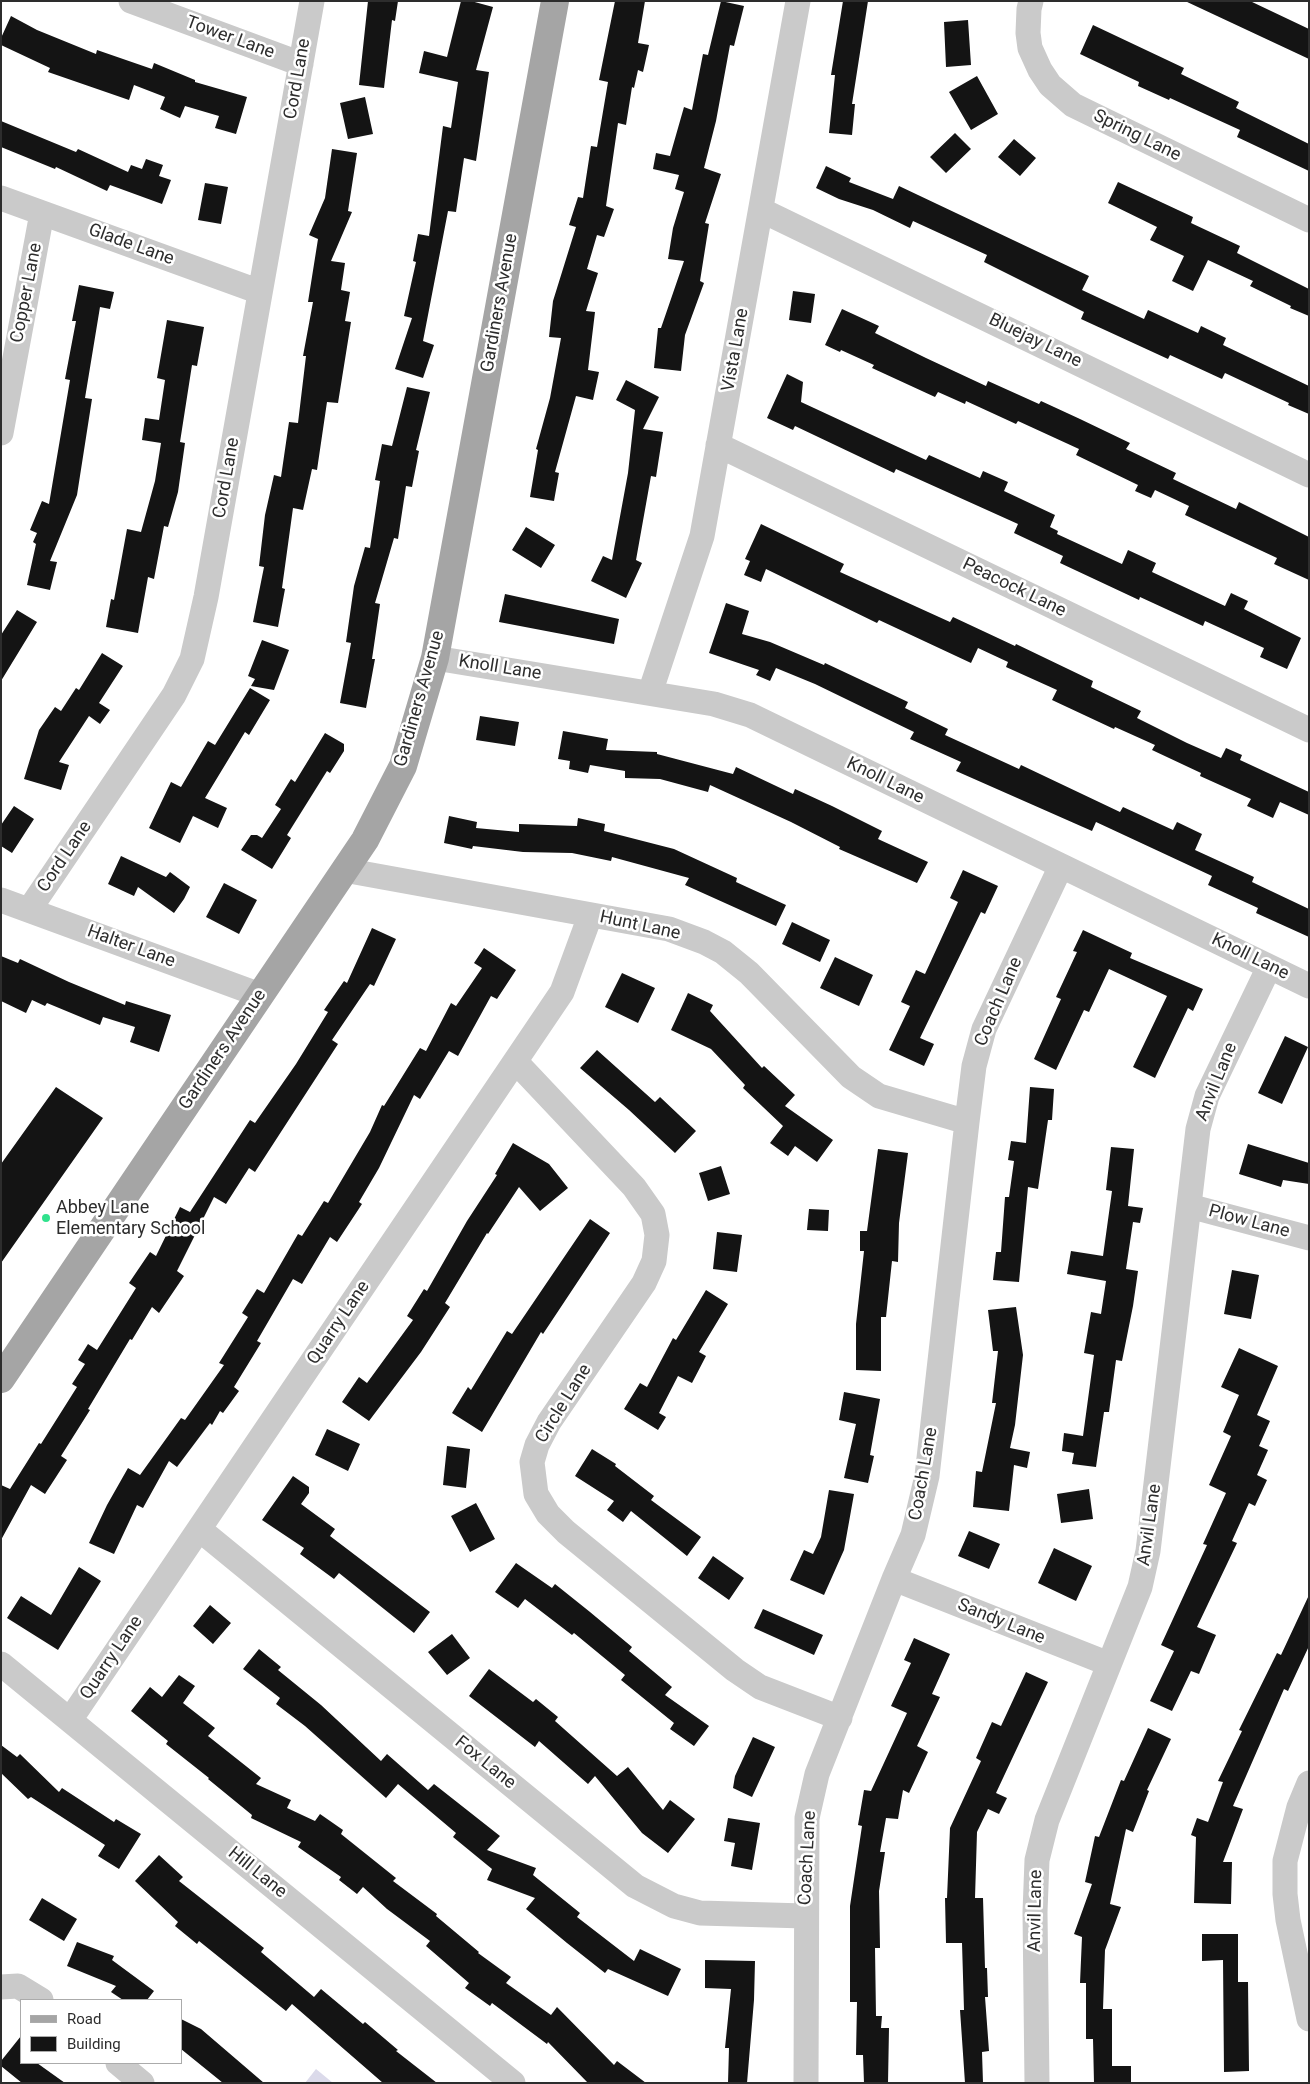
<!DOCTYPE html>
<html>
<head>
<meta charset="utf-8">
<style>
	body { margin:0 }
	#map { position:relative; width:1310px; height:2084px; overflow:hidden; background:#fff; font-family:Roboto,sans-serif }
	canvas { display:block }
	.frame { position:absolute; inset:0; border:2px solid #2d2d2d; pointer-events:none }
	.legend { position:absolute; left:20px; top:1999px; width:162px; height:65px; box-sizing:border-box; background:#fff; border:1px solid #ababab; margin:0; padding:6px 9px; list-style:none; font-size:15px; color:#2d2d2d }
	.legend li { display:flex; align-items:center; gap:10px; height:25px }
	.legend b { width:25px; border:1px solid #ababab }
</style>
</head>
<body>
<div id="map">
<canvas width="1310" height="2084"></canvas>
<div class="frame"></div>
<ul class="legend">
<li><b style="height:6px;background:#a5a5a5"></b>Road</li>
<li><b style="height:14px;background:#141414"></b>Building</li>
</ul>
</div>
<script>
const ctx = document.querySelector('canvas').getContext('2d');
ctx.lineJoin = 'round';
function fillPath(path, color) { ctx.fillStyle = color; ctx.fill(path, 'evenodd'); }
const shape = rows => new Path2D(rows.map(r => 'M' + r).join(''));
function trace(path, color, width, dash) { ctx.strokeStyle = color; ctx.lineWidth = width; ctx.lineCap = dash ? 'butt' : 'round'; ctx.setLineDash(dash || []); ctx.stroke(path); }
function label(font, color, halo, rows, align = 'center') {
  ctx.font = font + ' Roboto,sans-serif'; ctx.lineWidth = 5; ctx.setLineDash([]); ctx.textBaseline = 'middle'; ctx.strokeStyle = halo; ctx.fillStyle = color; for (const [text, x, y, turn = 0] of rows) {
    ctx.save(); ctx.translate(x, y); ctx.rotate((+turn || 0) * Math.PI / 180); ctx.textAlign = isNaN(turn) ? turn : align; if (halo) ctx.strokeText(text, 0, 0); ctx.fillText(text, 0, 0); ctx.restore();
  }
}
fillPath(shape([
	[316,2069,333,2083,305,2083]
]), '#dbdaea');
fillPath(shape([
	[368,1,398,1,395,21,392,20,384,88,359,85],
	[461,1,471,1,493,7,476,70,489,72,476,161,464,158,456,212,448,211,423,341,434,345,423,378,395,369,412,318,404,316,416,262,413,261,418,234,429,236,443,126,451,128,458,82,419,73,424,51,447,57],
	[615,1,645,1,638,43,649,45,643,72,638,70,634,88,632,87,626,125,618,123,606,206,614,209,604,237,597,235,587,269,598,273,586,311,595,312,588,370,599,372,593,400,576,396,555,472,559,473,554,501,530,497,538,450,536,449,550,398,561,338,549,337,553,301,576,227,569,225,578,197,583,198,591,146,597,147,608,82,599,80],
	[721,1,744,6,734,46,730,45,716,121,704,168,721,174,705,223,709,224,700,281,704,283,685,335,681,371,654,368,658,328,661,328,684,261,668,259,673,228,684,192,675,189,679,175,653,169,656,153,670,156,684,107,692,110,703,54,708,55],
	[843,1,868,1,852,104,855,104,852,135,829,133,835,75,831,75],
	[1185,1,1250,1,1309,29,1309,59],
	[11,16,37,30,96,54,97,50,152,69,154,63,195,80,195,82,247,97,236,134,215,128,219,116,185,106,180,118,160,109,165,97,134,85,129,100,48,72,50,68,1,45,1,38],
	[968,20,971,65,946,67,944,22],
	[1093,25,1184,68,1181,74,1239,102,1236,108,1309,144,1309,171,1237,137,1240,130,1170,98,1169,100,1138,86,1139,82,1080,54],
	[977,76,998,114,971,130,949,92],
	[365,97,373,134,348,139,340,103],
	[1,121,76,152,78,149,128,172,131,165,142,169,146,159,163,165,159,176,171,180,162,204,110,185,107,191,56,167,55,169,1,147],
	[955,133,971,149,946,173,930,157],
	[1014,139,1036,158,1020,176,998,157],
	[332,149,357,153,348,211,352,212,331,261,345,263,341,290,350,292,345,321,351,322,338,403,327,402,317,470,312,469,303,510,293,508,282,588,285,589,278,627,253,622,264,567,259,566,265,515,274,475,281,477,289,422,298,423,306,356,303,356,313,302,308,302,318,239,309,235,325,198],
	[826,166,851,178,849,182,893,199,899,186,1089,276,1082,290,1144,319,1148,310,1198,333,1201,326,1226,338,1223,345,1309,386,1309,414,1288,405,1289,403,1225,373,1222,379,1170,355,1168,359,1081,319,1084,312,984,262,987,255,913,221,910,228,873,210,839,199,816,188],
	[1118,182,1193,217,1191,223,1240,246,1237,253,1309,289,1309,316,1290,308,1291,306,1250,286,1253,281,1208,260,1193,291,1172,281,1184,256,1150,240,1157,227,1108,203],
	[205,183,228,187,221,224,198,220],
	[79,285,114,292,110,309,100,307,85,398,92,399,77,495,50,561,57,562,50,590,27,585,36,544,33,542,37,533,30,530,42,501,49,504,70,380,65,379,76,321,72,321],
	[793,291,815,294,811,323,789,320],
	[842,309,879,326,875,333,926,358,986,386,988,381,1039,404,1041,401,1080,419,1130,443,1126,449,1176,473,1173,479,1236,509,1239,502,1309,537,1309,580,1274,564,1277,558,1185,515,1189,506,1155,490,1151,498,1135,491,1138,485,1076,455,1079,449,1018,421,1016,424,966,401,965,404,938,392,935,397,872,368,874,365,841,350,840,352,825,345],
	[167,320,204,327,197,366,192,365,180,442,185,443,178,492,168,527,164,526,154,579,148,577,138,633,106,627,111,599,114,600,127,529,141,532,155,481,161,443,142,440,145,418,159,420,165,380,157,378],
	[787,374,803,382,801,402,926,460,929,455,980,478,983,471,1008,482,1004,491,1055,515,1050,527,1058,531,1057,534,1122,564,1128,550,1156,563,1152,572,1225,606,1231,593,1248,601,1244,609,1301,638,1287,669,1260,657,1264,648,1205,621,1203,626,1140,597,1139,600,1060,563,1063,556,1014,533,1018,524,896,469,894,473,795,426,793,430,767,418],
	[626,380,659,397,643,429,663,432,656,477,651,476,636,560,642,563,626,598,591,581,603,556,612,560,628,473,635,410,616,400],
	[407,387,430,392,416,450,419,451,412,487,406,486,398,539,394,538,375,603,380,604,372,659,375,659,366,708,340,703,351,643,346,642,354,586,365,547,370,548,380,481,375,480,382,444,392,446],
	[761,524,844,564,840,572,950,622,953,617,1015,646,1016,644,1093,681,1091,687,1141,711,1137,718,1187,743,1221,758,1226,748,1242,755,1240,760,1309,792,1309,815,1280,802,1273,818,1247,806,1251,799,1200,776,1201,773,1152,750,1155,745,1115,727,1114,729,1052,700,1057,690,1006,667,1008,662,978,648,971,663,879,620,877,623,766,569,761,582,744,575,750,561,745,559],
	[526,527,555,545,541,568,512,550],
	[505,594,619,619,614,644,499,622],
	[726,603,749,611,742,634,770,642,824,665,825,663,889,693,908,702,905,708,948,729,945,735,1019,769,1021,765,1120,812,1123,807,1173,830,1177,822,1202,834,1195,850,1254,877,1252,882,1309,909,1309,937,1256,913,1258,908,1208,885,1212,876,1096,822,1092,831,956,771,961,762,910,739,914,732,815,684,776,668,770,681,756,675,759,670,709,653],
	[17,610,37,622,1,681,1,635],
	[262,640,289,650,274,690,251,686,255,679,248,676],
	[102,653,123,666,99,703,110,710,100,724,89,716,59,762,69,765,61,790,24,779,39,730,55,707,61,711,76,688,79,690],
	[250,688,270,700,249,735,245,732,205,798,227,808,218,828,193,816,180,843,149,828,171,782,181,787,208,741,215,745],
	[480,716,519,722,515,746,476,740],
	[563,731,608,739,606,750,657,752,657,754,733,774,736,767,793,794,795,789,832,806,882,831,878,839,928,862,917,883,839,849,840,847,791,822,710,785,708,792,660,779,625,778,625,771,590,765,588,773,569,769,570,761,558,759],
	[325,733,344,744,344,751,330,773,327,771,287,835,291,838,272,869,241,850,251,835,257,835,262,838,281,809,275,805,291,779,295,782],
	[14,806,34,819,12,853,1,846,1,825],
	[449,816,477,822,476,828,519,832,519,824,577,826,578,818,605,824,604,831,674,849,737,878,736,882,786,905,776,926,685,885,689,878,612,857,611,861,572,853,523,852,473,846,472,849,444,843],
	[121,856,166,877,170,872,190,887,184,899,174,913,138,887,134,896,108,884],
	[963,870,998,886,985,914,981,912,920,1038,934,1044,924,1066,889,1050,910,1006,901,1002,916,970,925,974,958,902,950,898],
	[224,883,257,900,239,934,206,917],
	[792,922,830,940,820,962,782,944],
	[372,928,396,939,374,986,370,984,332,1040,338,1044,255,1172,249,1168,226,1204,214,1197,177,1271,184,1276,159,1313,152,1307,132,1340,130,1339,88,1409,90,1410,61,1456,67,1460,45,1494,31,1485,1,1540,1,1485,10,1489,39,1443,41,1444,77,1387,72,1384,85,1364,78,1360,88,1344,97,1350,136,1288,129,1283,150,1252,156,1256,180,1207,190,1212,250,1120,255,1123,296,1064,328,1012,324,1010,344,981,347,983],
	[1083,930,1132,953,1130,958,1203,989,1193,1011,1188,1008,1155,1078,1133,1067,1167,996,1109,969,1089,1012,1084,1010,1056,1070,1034,1059,1061,999,1056,997,1077,952,1073,951],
	[484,948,516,970,497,999,491,996,458,1056,449,1051,420,1099,414,1095,379,1168,359,1202,362,1204,337,1242,330,1237,302,1284,293,1279,257,1341,261,1343,234,1387,239,1391,223,1413,220,1411,212,1425,210,1423,177,1467,169,1461,143,1508,137,1505,114,1554,89,1543,107,1505,128,1468,140,1475,181,1418,185,1420,224,1365,219,1363,248,1317,242,1313,257,1289,264,1293,298,1234,302,1236,324,1201,328,1203,370,1132,382,1105,384,1106,420,1048,426,1051,451,1003,456,1006,482,968,474,963],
	[1,956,18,963,20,959,69,982,125,1005,126,1001,171,1015,159,1052,130,1042,135,1027,103,1017,100,1025,47,1003,45,1006,32,1000,26,1013,1,1001],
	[835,957,873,975,859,1006,820,988],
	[622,973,655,988,638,1023,605,1007],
	[688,993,713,1005,710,1011,762,1068,764,1066,795,1095,785,1106,833,1140,817,1162,795,1146,788,1156,770,1143,783,1126,743,1088,745,1085,711,1049,671,1030],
	[1285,1036,1308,1047,1282,1104,1258,1093],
	[597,1050,655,1102,660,1097,696,1131,675,1153,629,1110,580,1068],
	[56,1087,103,1118,1,1263,1,1164],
	[1030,1087,1054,1089,1052,1120,1048,1120,1038,1189,1028,1187,1019,1282,993,1280,996,1252,1001,1252,1005,1197,1009,1197,1014,1161,1008,1160,1011,1141,1026,1143],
	[513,1143,549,1164,568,1188,540,1211,519,1187,488,1234,487,1233,445,1303,450,1307,421,1352,369,1421,342,1402,359,1377,367,1383,413,1320,407,1316,424,1289,427,1291,467,1221,497,1175,495,1174],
	[1248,1144,1309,1163,1309,1184,1283,1180,1281,1187,1239,1174],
	[1111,1147,1134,1149,1128,1206,1143,1208,1140,1223,1133,1222,1126,1269,1138,1271,1133,1306,1122,1361,1116,1360,1109,1412,1104,1412,1096,1467,1072,1464,1074,1453,1062,1451,1064,1433,1083,1436,1094,1355,1084,1353,1091,1312,1101,1314,1106,1281,1067,1274,1071,1251,1103,1256,1112,1191,1106,1190],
	[878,1149,908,1153,899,1223,898,1262,892,1261,886,1317,881,1317,881,1371,856,1370,856,1324,864,1251,860,1251,860,1231,867,1231],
	[721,1166,730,1194,708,1201,699,1173],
	[809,1209,829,1210,828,1231,807,1230],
	[590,1219,610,1233,543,1334,541,1332,482,1432,452,1413,468,1387,471,1390,507,1331,512,1334],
	[717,1232,742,1235,737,1272,713,1269],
	[1232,1270,1259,1275,1251,1319,1224,1314],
	[706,1290,728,1304,699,1352,706,1356,692,1383,678,1376,659,1413,666,1417,658,1430,624,1409,640,1383,647,1387,673,1338,676,1340],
	[1016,1307,1023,1355,1015,1425,1010,1448,1030,1452,1027,1468,1014,1465,1009,1511,973,1507,976,1471,982,1472,996,1403,992,1403,998,1351,993,1351,988,1310],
	[1239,1348,1278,1366,1257,1415,1270,1421,1259,1446,1268,1450,1257,1475,1267,1480,1255,1506,1249,1503,1232,1541,1237,1543,1197,1627,1216,1635,1199,1674,1191,1671,1172,1711,1150,1701,1174,1651,1161,1645,1207,1545,1203,1544,1226,1493,1209,1485,1231,1436,1223,1432,1239,1395,1221,1387],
	[844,1392,880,1399,870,1455,874,1456,868,1483,844,1478,856,1424,839,1420],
	[327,1429,360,1444,348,1471,315,1455],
	[447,1446,470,1449,466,1488,443,1485],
	[592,1449,616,1464,615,1466,654,1496,651,1500,701,1537,687,1556,631,1511,623,1522,607,1510,614,1501,575,1476],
	[293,1476,309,1487,309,1493,301,1504,335,1529,330,1536,430,1612,414,1633,339,1573,334,1579,300,1554,304,1548,262,1520],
	[1089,1489,1093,1519,1061,1523,1057,1494],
	[829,1490,854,1494,844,1550,824,1595,790,1580,804,1550,813,1554,821,1537],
	[476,1503,495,1539,470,1552,451,1516],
	[969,1531,1000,1544,989,1569,958,1556],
	[1054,1548,1092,1566,1076,1601,1038,1583],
	[713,1556,744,1578,729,1600,698,1578],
	[516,1563,552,1588,555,1584,590,1612,632,1647,629,1651,672,1687,665,1695,709,1726,694,1746,670,1729,674,1723,621,1680,625,1675,574,1633,572,1635,525,1599,518,1608,495,1592],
	[79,1567,101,1581,58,1650,7,1618,21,1596,51,1615],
	[1309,1595,1309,1646,1288,1691,1284,1689,1233,1806,1243,1809,1223,1862,1232,1862,1231,1904,1194,1903,1196,1837,1191,1835,1197,1818,1208,1822,1223,1782,1218,1781,1242,1731,1239,1730,1277,1653,1281,1655],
	[210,1605,231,1623,213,1644,193,1626],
	[763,1609,823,1635,814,1655,754,1628],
	[452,1634,470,1658,447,1675,428,1652],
	[914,1638,950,1654,932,1694,940,1697,917,1746,928,1752,909,1793,903,1790,898,1819,886,1818,880,1852,885,1852,879,1891,880,1948,875,1948,876,2016,882,2016,881,2028,889,2028,888,2083,864,2083,863,2055,856,2055,857,2002,850,2002,850,1906,862,1826,858,1825,864,1790,871,1791,907,1713,891,1706,911,1663,904,1660],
	[259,1649,281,1667,278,1670,321,1705,381,1761,387,1754,428,1790,434,1784,500,1836,487,1850,536,1868,533,1875,580,1913,577,1917,634,1961,640,1949,681,1969,668,1996,608,1969,605,1973,567,1943,526,1909,535,1898,487,1880,492,1869,453,1837,456,1833,398,1784,386,1798,305,1726,276,1704,280,1698,243,1669],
	[489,1669,533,1702,536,1699,558,1717,555,1721,617,1776,628,1767,663,1810,670,1800,695,1819,668,1853,642,1833,595,1776,588,1784,539,1741,535,1747,469,1696],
	[1026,1672,1048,1682,996,1793,1007,1798,999,1814,988,1809,977,1832,975,1898,983,1898,985,1968,987,1968,988,1997,985,1997,989,2051,982,2052,983,2083,965,2083,960,2010,964,2010,962,1943,946,1943,945,1898,947,1898,950,1828,981,1761,976,1758,992,1722,1001,1726],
	[179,1675,195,1686,183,1703,215,1728,208,1736,261,1778,256,1784,291,1800,287,1808,315,1821,320,1814,343,1830,341,1834,396,1878,393,1881,437,1914,436,1916,479,1952,478,1953,511,1977,506,1983,551,2015,557,2007,614,2065,617,2061,646,2083,588,2083,548,2042,547,2044,492,2003,490,2006,465,1988,469,1983,426,1946,430,1941,387,1909,363,1887,357,1894,339,1880,341,1877,298,1847,301,1842,251,1818,252,1815,208,1779,209,1778,166,1744,168,1741,131,1711,150,1687,162,1697],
	[1148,1728,1171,1739,1147,1790,1149,1791,1133,1832,1126,1829,1110,1904,1121,1907,1105,1950,1103,2009,1112,2009,1112,2066,1131,2066,1131,2083,1094,2083,1093,2039,1086,2039,1086,1983,1080,1983,1082,1937,1074,1934,1092,1884,1085,1882,1095,1836,1099,1837,1121,1780,1124,1781],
	[753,1737,775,1747,752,1797,733,1788,735,1776],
	[1,1745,17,1757,20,1754,59,1792,62,1788,114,1822,116,1819,141,1834,119,1869,98,1856,105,1845,31,1797,28,1799,1,1773],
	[728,1818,760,1823,752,1870,731,1866,735,1843,724,1841],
	[159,1855,183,1877,179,1881,264,1948,261,1952,314,1997,321,1989,363,2024,365,2022,398,2050,396,2051,437,2083,383,2083,292,2004,286,2011,199,1941,197,1944,175,1926,178,1922,135,1881],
	[42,1898,77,1919,64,1941,29,1920],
	[1202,1934,1238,1934,1238,1982,1248,1982,1249,2071,1224,2072,1223,1960,1202,1961],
	[77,1942,114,1956,112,1960,154,1991,147,2000,123,2000,111,1992,116,1986,67,1966],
	[705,1960,755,1961,754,2000,747,2083,728,2083,729,2048,725,2048,731,1989,705,1988],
	[181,2019,201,2029,264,2083,223,2083,181,2049],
	[21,2036,21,2063,37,2063,65,2083,22,2083,1,2066,1,2061]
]), '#141414');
trace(shape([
	[131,1,301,64],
	[1031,1,1029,9,1028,33,1030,48,1040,70,1050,85,1073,105,1309,220],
	[1,198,260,292],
	[761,210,1309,475],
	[1,433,42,213],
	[718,445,1309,730],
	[435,658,714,704,750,715,1309,986],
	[650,693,702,536,798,1],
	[344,870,669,929,704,942,723,952,749,973,851,1077,879,1096,967,1122],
	[1,900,260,995],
	[29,910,174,695,192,659,206,597,312,1],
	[516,1062,634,1187,653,1214,657,1235,654,1261,644,1283,549,1422,537,1445,532,1462,536,1494,548,1514,566,1532,735,1670,760,1687,840,1718],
	[1189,1206,1309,1238],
	[199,1529,635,1886,674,1906,700,1913,805,1916],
	[894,1579,1109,1664],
	[1,1664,513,2083],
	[70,1720,562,992,590,916],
	[1309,1783,1299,1807,1285,1861,1285,1894,1288,1920,1309,2019],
	[1,1987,18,1986,41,2000],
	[118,2063,142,2083],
	[806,2083,807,1818,817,1774,894,1579,913,1535,927,1476,967,1122,974,1066,984,1029,1061,866],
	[1037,2083,1035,1912,1037,1860,1047,1820,1140,1587,1148,1551,1198,1129,1207,1096,1269,967]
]), '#cacaca', 25);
trace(shape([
	[1,1379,365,840,403,766,435,658,555,1]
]), '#a5a5a5', 28);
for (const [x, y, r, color] of [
	[46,1218,5,"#30e28d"]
]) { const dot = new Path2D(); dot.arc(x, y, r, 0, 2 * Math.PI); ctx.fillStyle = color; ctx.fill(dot); trace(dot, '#fff', 2); }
label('18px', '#2d2d2d', '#fff', [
	["Tower Lane",230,38,20],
	["Cord Lane",298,79,-80],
	["Spring Lane",1137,136,26],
	["Glade Lane",131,245,20],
	["Copper Lane",27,293,-79],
	["Gardiners Avenue",500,303,-80],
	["Bluejay Lane",1035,341,26],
	["Vista Lane",736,350,-80],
	["Cord Lane",227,478,-80],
	["Peacock Lane",1014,588,26],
	["Knoll Lane",500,668,9],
	["Gardiners Avenue",420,699,-74],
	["Knoll Lane",885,781,26],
	["Cord Lane",65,857,-56],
	["Hunt Lane",640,926,12],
	["Halter Lane",131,947,20],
	["Knoll Lane",1250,957,26],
	["Coach Lane",999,1002,-67],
	["Gardiners Avenue",223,1050,-56],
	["Anvil Lane",1217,1082,-68],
	["Plow Lane",1249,1222,15],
	["Quarry Lane",339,1323,-56],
	["Circle Lane",564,1404,-58],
	["Coach Lane",924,1474,-80],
	["Anvil Lane",1150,1525,-82],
	["Sandy Lane",1001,1622,22],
	["Quarry Lane",112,1658,-56],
	["Fox Lane",485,1763,39],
	["Coach Lane",808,1858,-87],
	["Hill Lane",257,1873,39],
	["Anvil Lane",1036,1911,-89]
]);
label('18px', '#2d2d2d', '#fff', [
	["Abbey Lane",56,1208],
	["Elementary School",56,1229]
], 'left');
</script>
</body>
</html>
